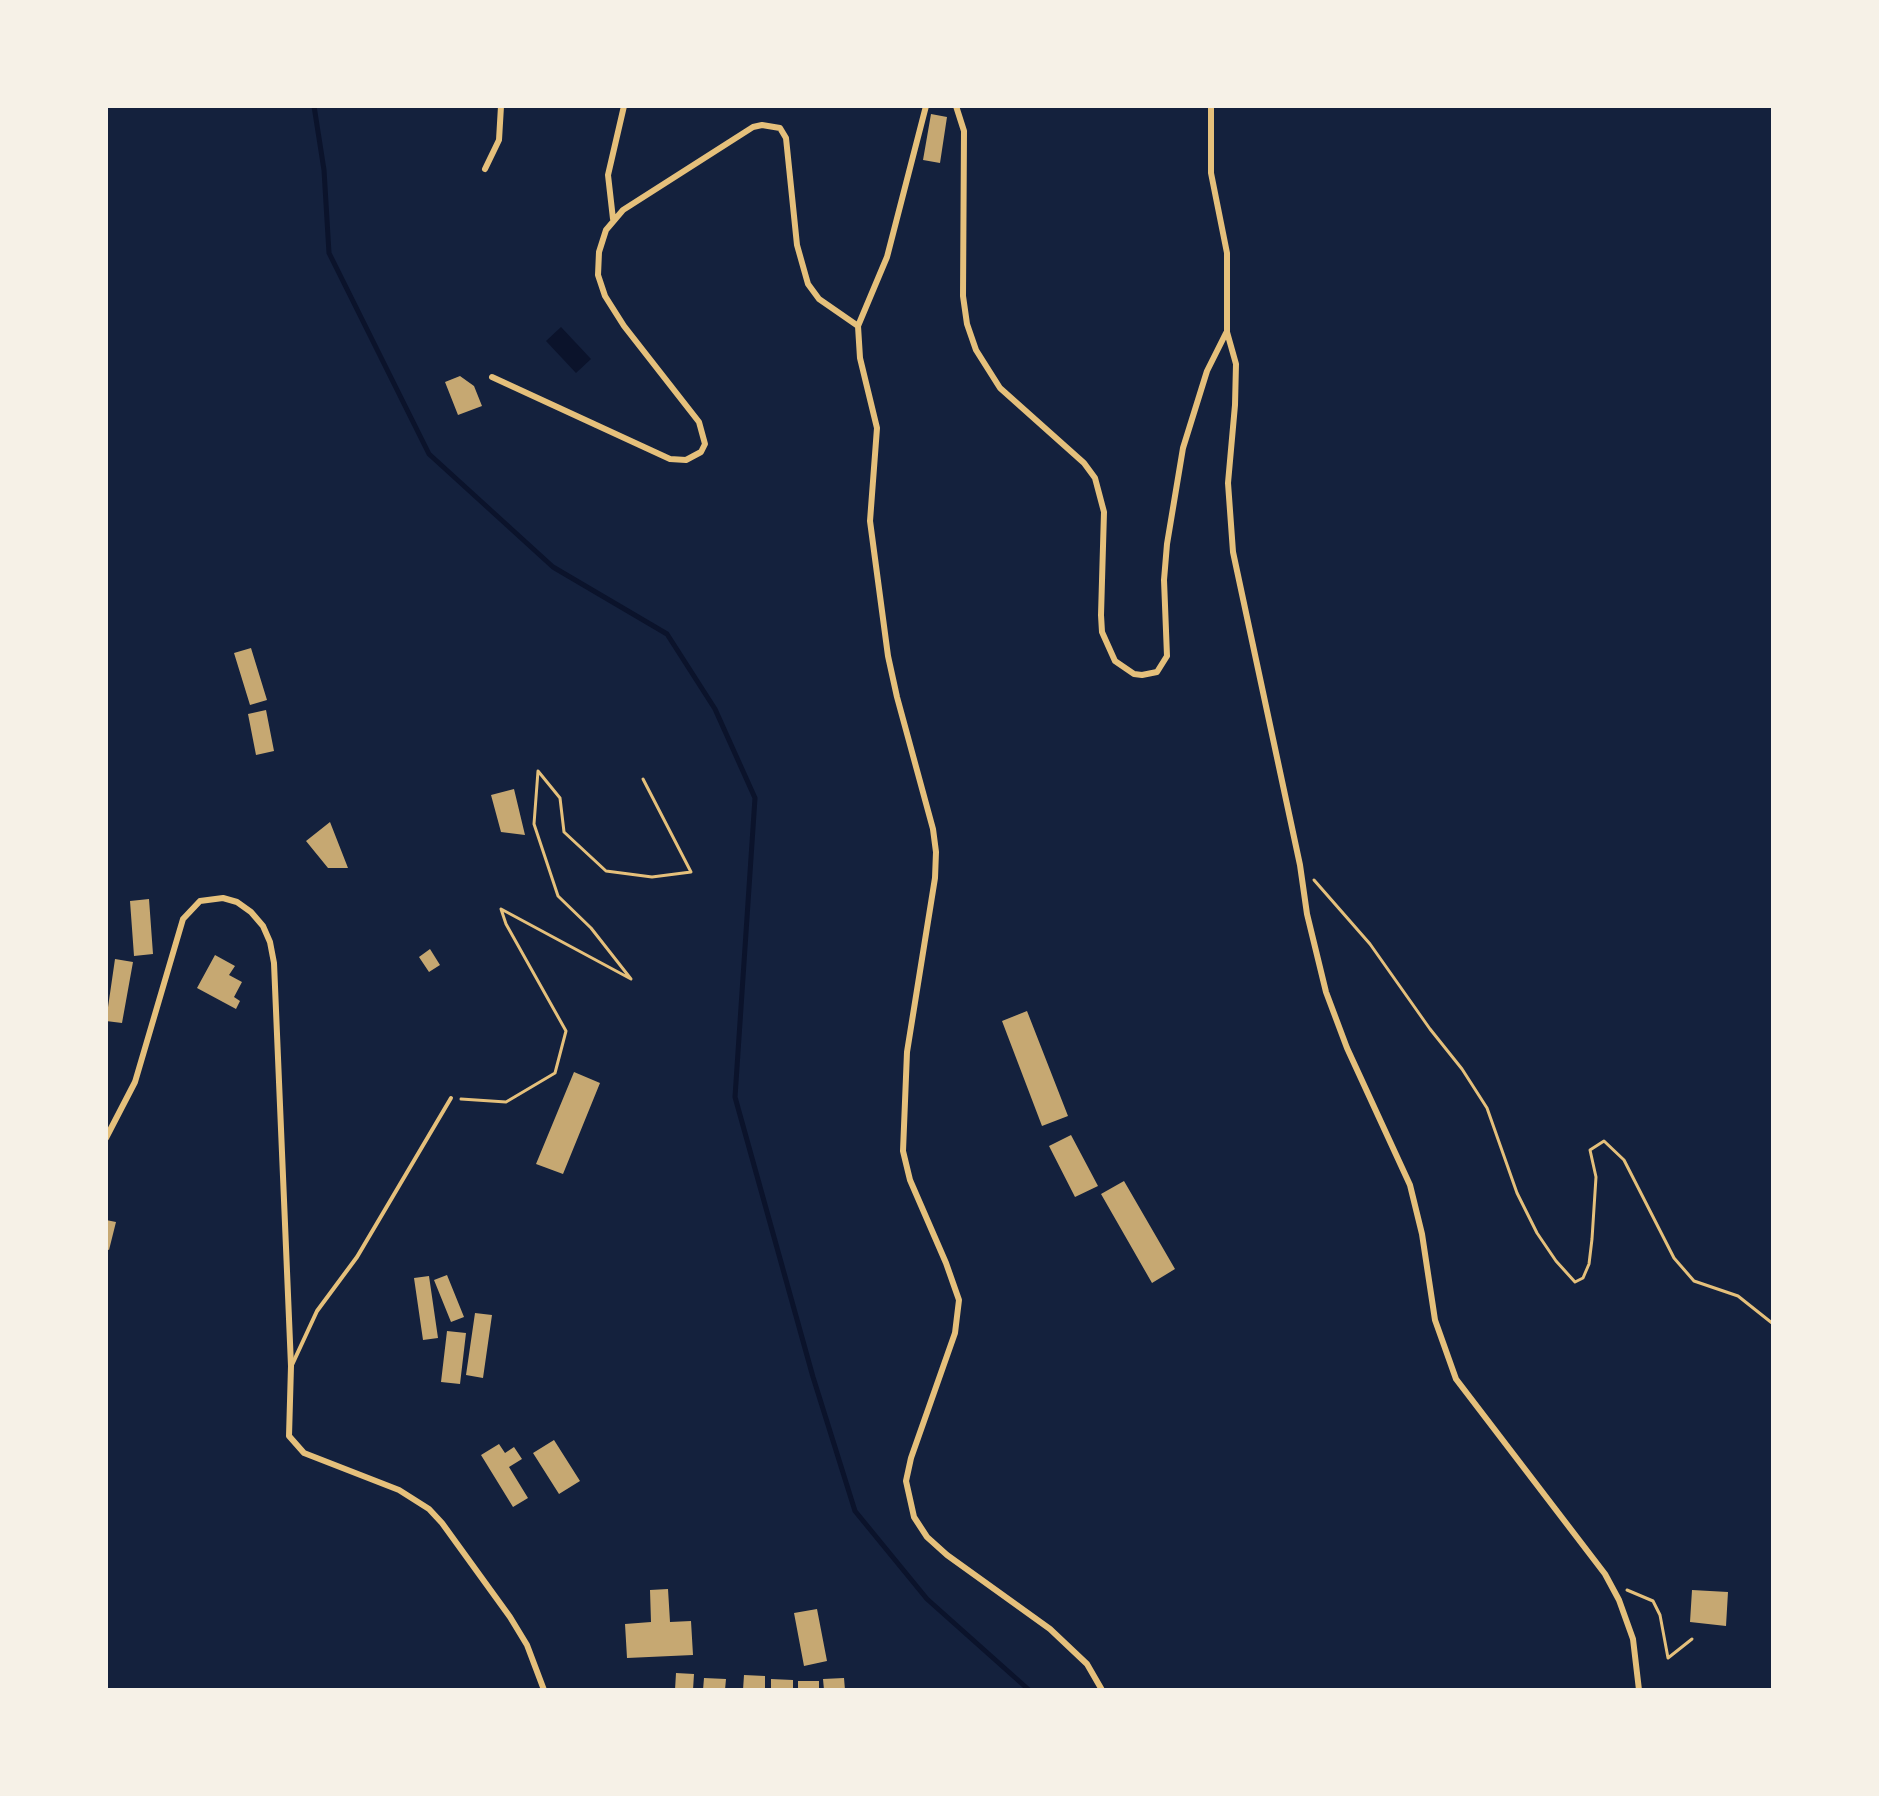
<!DOCTYPE html>
<html>
<head>
<meta charset="utf-8">
<style>
	body { margin:0 }
	#map { position:relative; width:1879px; height:1796px; overflow:hidden; background:#14213d; font-family:"DejaVu Sans",sans-serif }
	canvas { display:block }
	.frame { position:absolute; inset:0; border:108px solid #f6f1e7; pointer-events:none }
</style>
</head>
<body>
<div id="map">
<canvas width="1879" height="1796"></canvas>
<div class="frame"></div>
</div>
<script>
const ctx = document.querySelector('canvas').getContext('2d');
ctx.lineJoin = 'round';
function fillPath(path, color) { ctx.fillStyle = color; ctx.fill(path, 'evenodd'); }
const shape = rows => new Path2D(rows.map(r => 'M' + r).join(''));
function trace(path, color, width, dash) { ctx.strokeStyle = color; ctx.lineWidth = width; ctx.lineCap = dash ? 'butt' : 'round'; ctx.setLineDash(dash || []); ctx.stroke(path); }
fillPath(shape([
	[561,327,591,359,576,373,546,341]
]), '#0b132b');
trace(shape([
	[314,106,324,170,329,253,429,454,553,567,667,634,715,709,755,798,735,1097,813,1377,855,1511,927,1599,1029,1690]
]), '#0b132b', 5);
fillPath(shape([
	[931,114,947,117,940,163,923,160],
	[460,376,474,386,482,406,458,415,445,382],
	[251,648,267,700,250,705,234,653],
	[266,710,274,751,256,755,248,714],
	[514,789,525,835,501,832,491,795],
	[330,822,348,868,328,868,306,841],
	[149,899,153,954,134,956,130,901],
	[430,949,440,965,429,972,419,957],
	[215,955,235,966,229,975,242,982,234,997,240,1001,236,1009,197,988],
	[115,959,133,962,122,1023,106,1021],
	[1027,1011,1068,1116,1042,1126,1002,1021],
	[574,1072,600,1083,563,1174,536,1164],
	[1071,1135,1098,1186,1075,1197,1049,1146],
	[1124,1181,1175,1269,1152,1283,1101,1194],
	[106,1220,116,1222,109,1250,106,1249],
	[447,1275,464,1317,451,1322,434,1280],
	[429,1276,438,1338,423,1340,414,1278],
	[475,1313,492,1315,483,1378,466,1375],
	[447,1331,466,1333,460,1384,441,1382],
	[554,1440,580,1481,559,1494,533,1453],
	[499,1444,505,1453,514,1447,522,1459,509,1467,528,1498,513,1507,481,1455],
	[668,1589,670,1622,691,1621,693,1655,627,1658,625,1624,651,1622,650,1590],
	[1692,1590,1728,1592,1726,1626,1690,1622],
	[817,1609,827,1661,804,1666,794,1613],
	[676,1673,694,1674,693,1690,675,1690],
	[744,1675,765,1676,765,1690,743,1690],
	[704,1678,726,1679,725,1690,703,1690],
	[844,1678,845,1690,824,1690,823,1679],
	[771,1679,793,1680,793,1690,771,1690],
	[798,1681,819,1681,819,1690,798,1690]
]), '#c6a872');
trace(shape([
	[1314,880,1370,944,1430,1029,1462,1069,1487,1108,1517,1193,1537,1233,1556,1261,1575,1282,1583,1278,1589,1264,1592,1239,1596,1177,1590,1150,1604,1141,1624,1160,1674,1258,1694,1281,1738,1296,1772,1323],
	[461,1099,506,1102,555,1073,566,1031,506,924,501,909,631,979,591,928,558,896,534,824,538,771,560,798,564,832,606,871,652,877,691,872,643,779],
	[1627,1590,1653,1601,1660,1615,1668,1658,1692,1639]
]), '#e5c07b', 3);
trace(shape([
	[292,1365,317,1311,357,1257,451,1098]
]), '#e5c07b', 4);
trace(shape([
	[926,106,887,257,858,326,860,358,877,428,870,521,888,656,897,697,933,829,936,852,935,878,907,1052,903,1151,910,1180,946,1263,959,1300,955,1333,911,1458,906,1481,914,1517,927,1537,947,1555,1050,1629,1087,1664,1102,1690],
	[956,106,964,131,963,296,967,324,976,350,1000,388,1084,463,1095,478,1104,512,1101,615,1102,632,1115,661,1134,674,1142,675,1157,672,1167,656,1164,580,1167,544,1183,448,1207,371,1226,333],
	[1211,106,1211,173,1227,253,1227,332,1236,364,1235,405,1228,483,1233,552,1300,865,1307,914,1326,992,1347,1048,1410,1185,1422,1234,1435,1320,1456,1379,1605,1574,1619,1600,1633,1639,1639,1690],
	[485,169,499,140,501,106],
	[613,219,608,175,624,106],
	[492,377,670,459,686,460,701,452,705,444,699,422,624,326,605,296,598,275,599,252,606,230,623,210,753,127,762,125,780,128,786,138,797,245,808,284,819,299,858,326],
	[106,1138,135,1082,183,919,200,901,223,898,237,902,251,912,263,926,270,942,274,963,291,1366,289,1436,304,1453,399,1490,429,1509,442,1523,510,1617,527,1645,544,1690]
]), '#e5c07b', 6);
</script>
</body>
</html>
